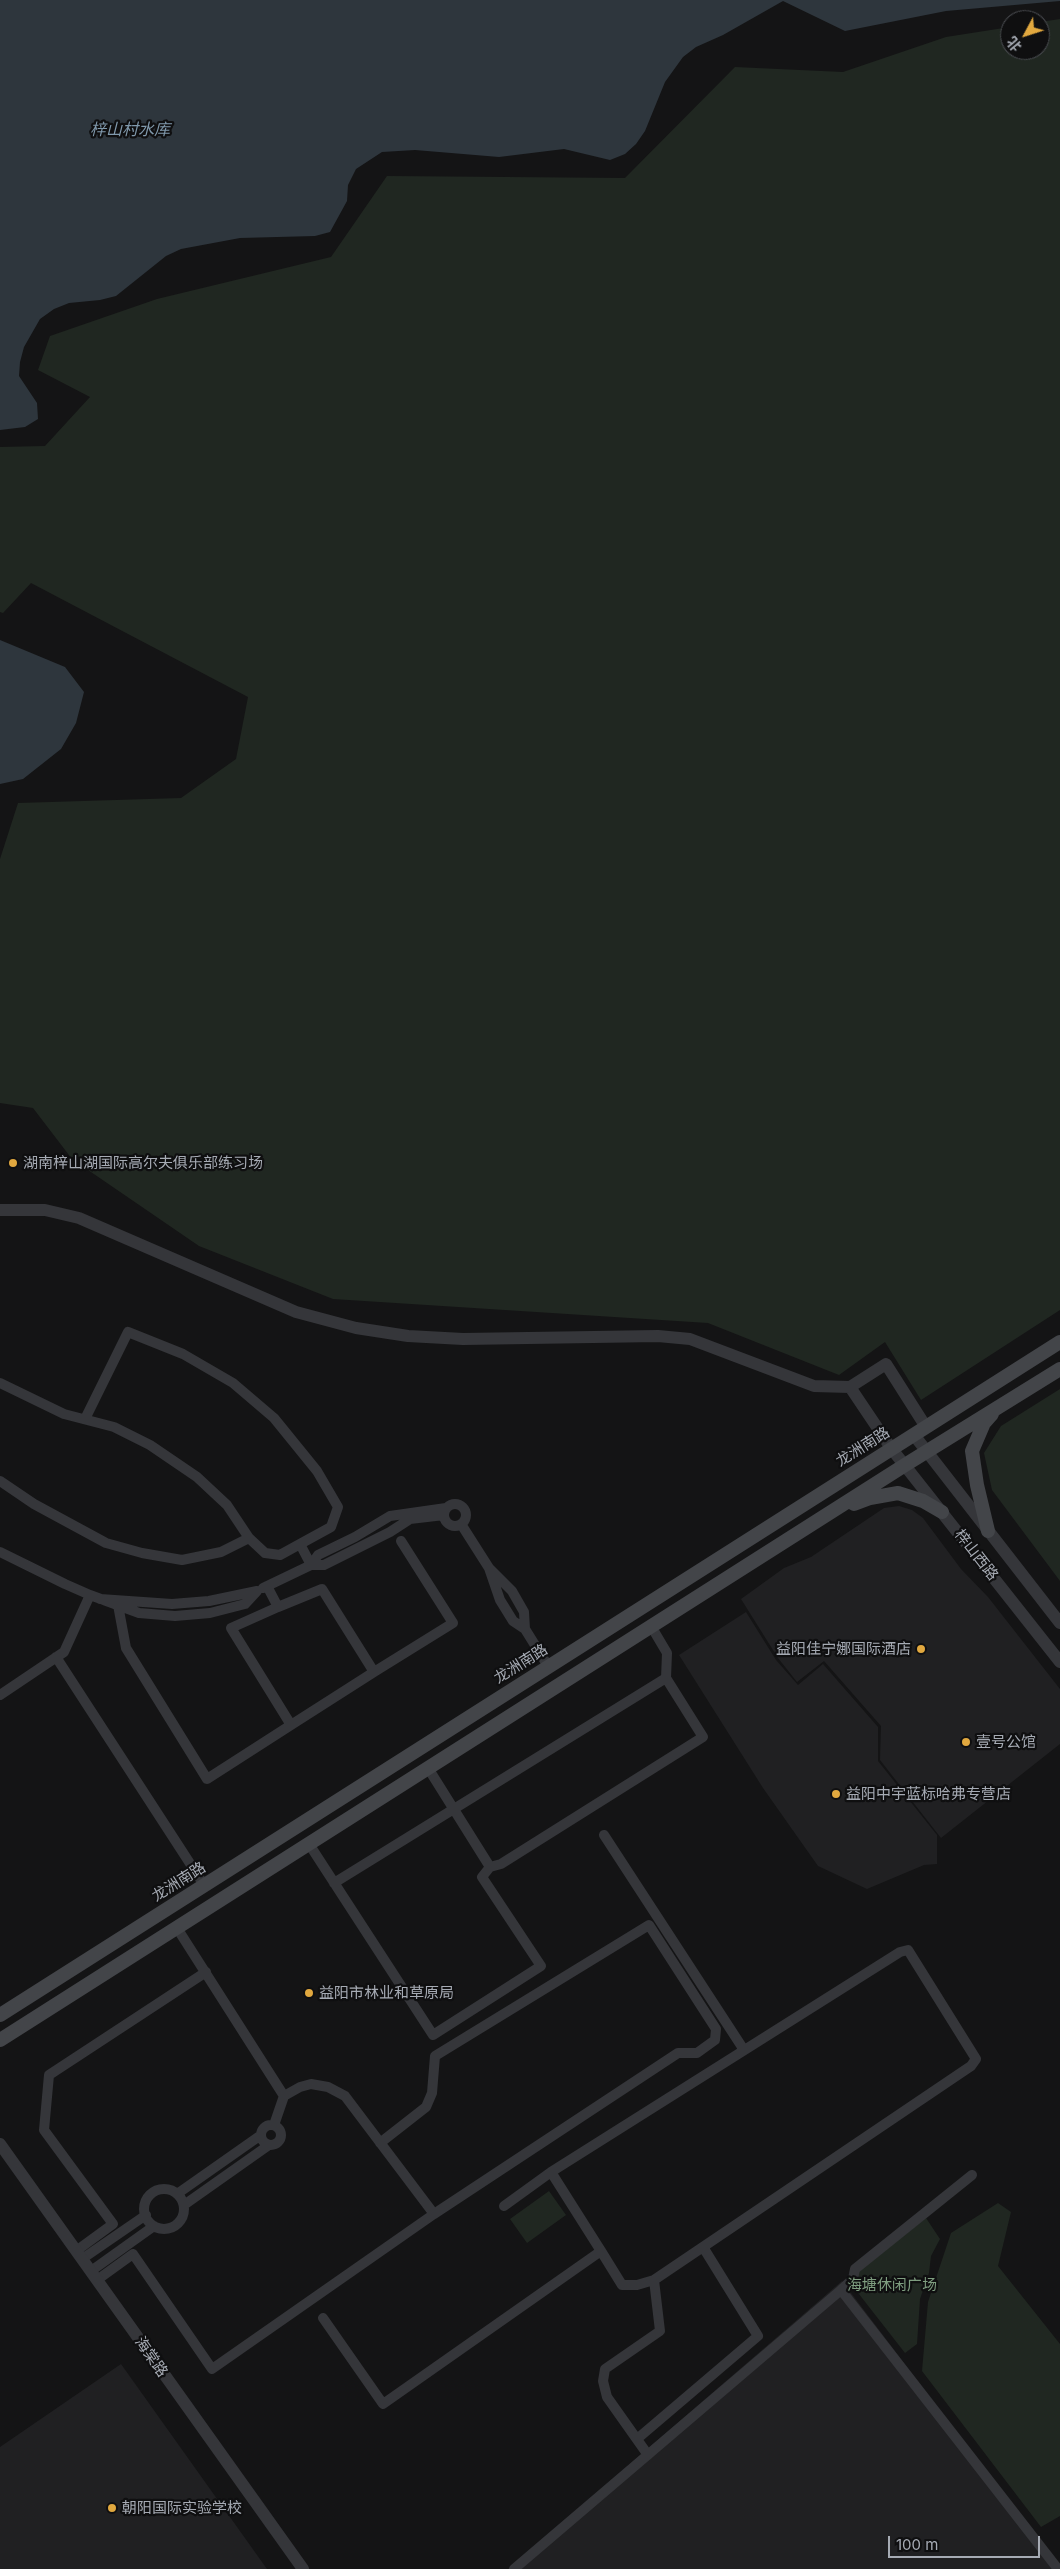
<!DOCTYPE html>
<html>
<head>
<meta charset="utf-8">
<style>
	body { margin:0 }
	#map { position:relative; width:1060px; height:2569px; overflow:hidden; background:#141415; font-family:Inter,"Noto Sans SC",sans-serif }
	canvas { display:block }
	.north { position:absolute; left:1000px; top:10px; width:50px; height:50px; box-sizing:border-box; background:#0f0f10; border:1px solid #4b4d52; border-radius:50%; rotate:230deg; font-size:14px; font-weight:700; line-height:20px; text-align:center; color:#a6abb4 }
	.north::after { content:''; display:block; margin:auto; width:18px; height:22px; background:#e1a83f; clip-path:polygon(50% 0,100% 100%,50% 72%,0 100%) }
	.scale { position:absolute; left:888px; top:2536px; width:152px; height:22px; box-sizing:border-box; border:2px solid #a6abb4; border-top:0; padding-left:6px; font-size:15px; line-height:18px; white-space:nowrap; color:#a6abb4; -webkit-text-stroke:4px #0f0f10; paint-order:stroke }
</style>
</head>
<body>
<div id="map">
<canvas width="1060" height="2569"></canvas>
<div class="north">北</div>
<div class="scale">100 m</div>
</div>
<script>
const ctx = document.querySelector('canvas').getContext('2d');
ctx.lineJoin = 'round';
function fillPath(path, color) { ctx.fillStyle = color; ctx.fill(path, 'evenodd'); }
const shape = rows => new Path2D(rows.map(r => 'M' + r).join(''));
function trace(path, color, width, dash) { ctx.strokeStyle = color; ctx.lineWidth = width; ctx.lineCap = dash ? 'butt' : 'round'; ctx.setLineDash(dash || []); ctx.stroke(path); }
function label(font, color, halo, rows, align = 'center') {
  ctx.font = font + ' Inter,"Noto Sans SC",sans-serif'; ctx.lineWidth = 4.5; ctx.setLineDash([]); ctx.textBaseline = 'middle'; ctx.strokeStyle = halo; ctx.fillStyle = color; for (const [text, x, y, turn = 0] of rows) {
    ctx.save(); ctx.translate(x, y); ctx.rotate((+turn || 0) * Math.PI / 180); ctx.textAlign = isNaN(turn) ? turn : align; if (halo) ctx.strokeText(text, 0, 0); ctx.fillText(text, 0, 0); ctx.restore();
  }
}
fillPath(shape([
	[899,1506,912,1510,923,1518,961,1569,988,1597,1060,1689,1060,1744,941,1838,880,1760,881,1726,824,1661,797,1682,778,1658,741,1599,784,1568,811,1557,884,1508],
	[746,1612,776,1660,798,1685,823,1664,878,1727,878,1761,937,1835,937,1864,924,1865,867,1889,818,1866,763,1788,679,1655],
	[842,2281,1060,2569,508,2569],
	[121,2364,267,2569,0,2569,0,2447]
]), '#202022');
fillPath(shape([
	[1060,19,1060,1310,921,1400,885,1342,839,1375,708,1323,333,1299,199,1246,72,1159,33,1108,0,1103,0,859,18,803,181,798,236,759,248,697,31,583,3,613,0,612,0,447,45,446,90,397,38,370,50,336,157,299,331,257,387,176,625,178,735,67,843,72,946,37,1010,27,1010,50,1040,50,1040,22],
	[1060,1389,1060,1581,992,1490,984,1453,1001,1426],
	[549,2191,566,2215,527,2243,510,2219],
	[998,2203,1011,2212,998,2266,1060,2344,1060,2516,1041,2527,922,2371,928,2302,951,2233],
	[926,2218,940,2239,931,2256,929,2273,920,2299,917,2344,905,2353,855,2289,858,2272]
]), '#202721');
fillPath(shape([
	[0,0,1060,0,1060,1,946,11,845,31,783,1,723,35,696,47,683,57,665,82,645,131,636,144,625,154,610,160,564,149,499,157,415,150,382,152,356,169,348,185,347,201,330,232,315,236,240,238,181,249,166,256,116,296,100,300,69,303,54,309,40,319,24,347,20,362,19,376,37,403,38,419,25,427,0,430],
	[0,640,65,667,84,692,76,723,61,749,23,779,0,784]
]), '#2e363d');
trace(shape([
	[0,1383,64,1414,114,1427,150,1445,197,1477,227,1505,249,1538,265,1553,280,1555,300,1544,311,1565],
	[85,1419,128,1332,183,1354,233,1383,274,1418,317,1471,338,1507,331,1527,300,1544],
	[0,1481,34,1504,106,1543,142,1553,182,1560,221,1552,249,1538],
	'444 1515a11 11 0 1 1 22 0a11 11 0 1 1-22 0Z',
	[461,1524,489,1568,512,1591,524,1612,525,1629,513,1621,500,1600,489,1568],
	[0,1552,65,1584,90,1595,139,1613,175,1616,210,1613,245,1604,257,1591,209,1601,172,1604,100,1599],
	[311,1565,318,1555,355,1537,390,1516,446,1508],
	[267,1586,278,1607,231,1628,291,1725,374,1672,322,1589,278,1607],
	[263,1588,311,1565,324,1565,390,1532,410,1519,444,1515],
	[118,1605,126,1648,207,1779,291,1725],
	[525,1629,548,1666],
	[56,1657,204,1885],
	[374,1672,453,1623,401,1541],
	[0,1695,64,1652,90,1595],
	[604,1835,744,2050],
	[309,1844,433,2035,541,1966,482,1877,490,1867,428,1768],
	[490,1867,501,1864,703,1737,666,1678],
	[334,1883,666,1678,667,1653,651,1626],
	'261 2135a10 10 0 1 1 20 0a10 10 0 1 1-20 0Z',
	[274,2125,284,2096],
	[380,2143,426,2107,432,2093,435,2056,649,1925,716,2029,715,2040,697,2053,678,2053,434,2214],
	[551,2172,900,1952,908,1950,976,2059,971,2066,654,2280,637,2285,622,2285,601,2251],
	'144 2209a20 20 0 1 1 40 0a20 20 0 1 1-40 0Z',
	[177,2194,261,2135],
	[184,2205,269,2145],
	[76,2251,113,2224,44,2130,49,2075,206,1972],
	[82,2259,146,2215],
	[91,2271,154,2226],
	[97,2280,133,2254,212,2369,434,2214,345,2096,328,2087,311,2084,300,2087,284,2096,177,1928],
	[841,2290,853,2279,855,2269,972,2175],
	[323,2318,383,2404,601,2251,551,2172,504,2206],
	[637,2439,758,2336,703,2247],
	[648,2455,607,2397,603,2381,605,2369,660,2331,654,2280],
	[514,2569,841,2290,1058,2569]
]), '#35363a', 10);
trace(shape([
	[0,1210,45,1210,79,1218,296,1312,356,1328,408,1336,463,1339,658,1336,690,1339,814,1386,850,1387],
	[926,1427,886,1364,850,1387,891,1448,1060,1662],
	[914,1435,1060,1623],
	[0,2144,303,2569]
]), '#35363a', 12);
trace(shape([
	[854,1504,870,1498,898,1493,923,1501,942,1512],
	[988,1531,977,1485,972,1451,984,1423,992,1414],
	[0,2015,1060,1342],
	[0,2040,905,1465,1060,1369]
]), '#434549', 14);
for (const [x, y, r, color] of [
	[13,1163,5,"#e1a83f"],
	[921,1649,5,"#e1a83f"],
	[966,1742,5,"#e1a83f"],
	[836,1794,5,"#e1a83f"],
	[309,1993,5,"#e1a83f"],
	[112,2508,5,"#e1a83f"]
]) { const dot = new Path2D(); dot.arc(x, y, r, 0, 2 * Math.PI); ctx.fillStyle = color; ctx.fill(dot); trace(dot, '#0f0f10', 2); }
label('15px', '#a6abb4', '#0f0f10', [
	["湖南梓山湖国际高尔夫俱乐部练习场",23,1163],
	["益阳佳宁娜国际酒店",911,1649,"right"],
	["壹号公馆",976,1742],
	["益阳中宇蓝标哈弗专营店",846,1794],
	["益阳市林业和草原局",319,1993],
	["朝阳国际实验学校",122,2508]
], 'left');
label('15px', '#a6abb4', '#0f0f10', [
	["龙洲南路",863,1447,-32],
	["梓山西路",976,1555,52],
	["龙洲南路",521,1664,-32],
	["龙洲南路",179,1882,-32],
	["海棠路",151,2357,55]
]);
label('15px', '#7f9e80', '#0f0f10', [
	["海塘休闲广场",892,2285]
]);
label('italic 16px', '#8099ac', '#0f0f10', [
	["梓山村水库",130,130]
]);
</script>
</body>
</html>
